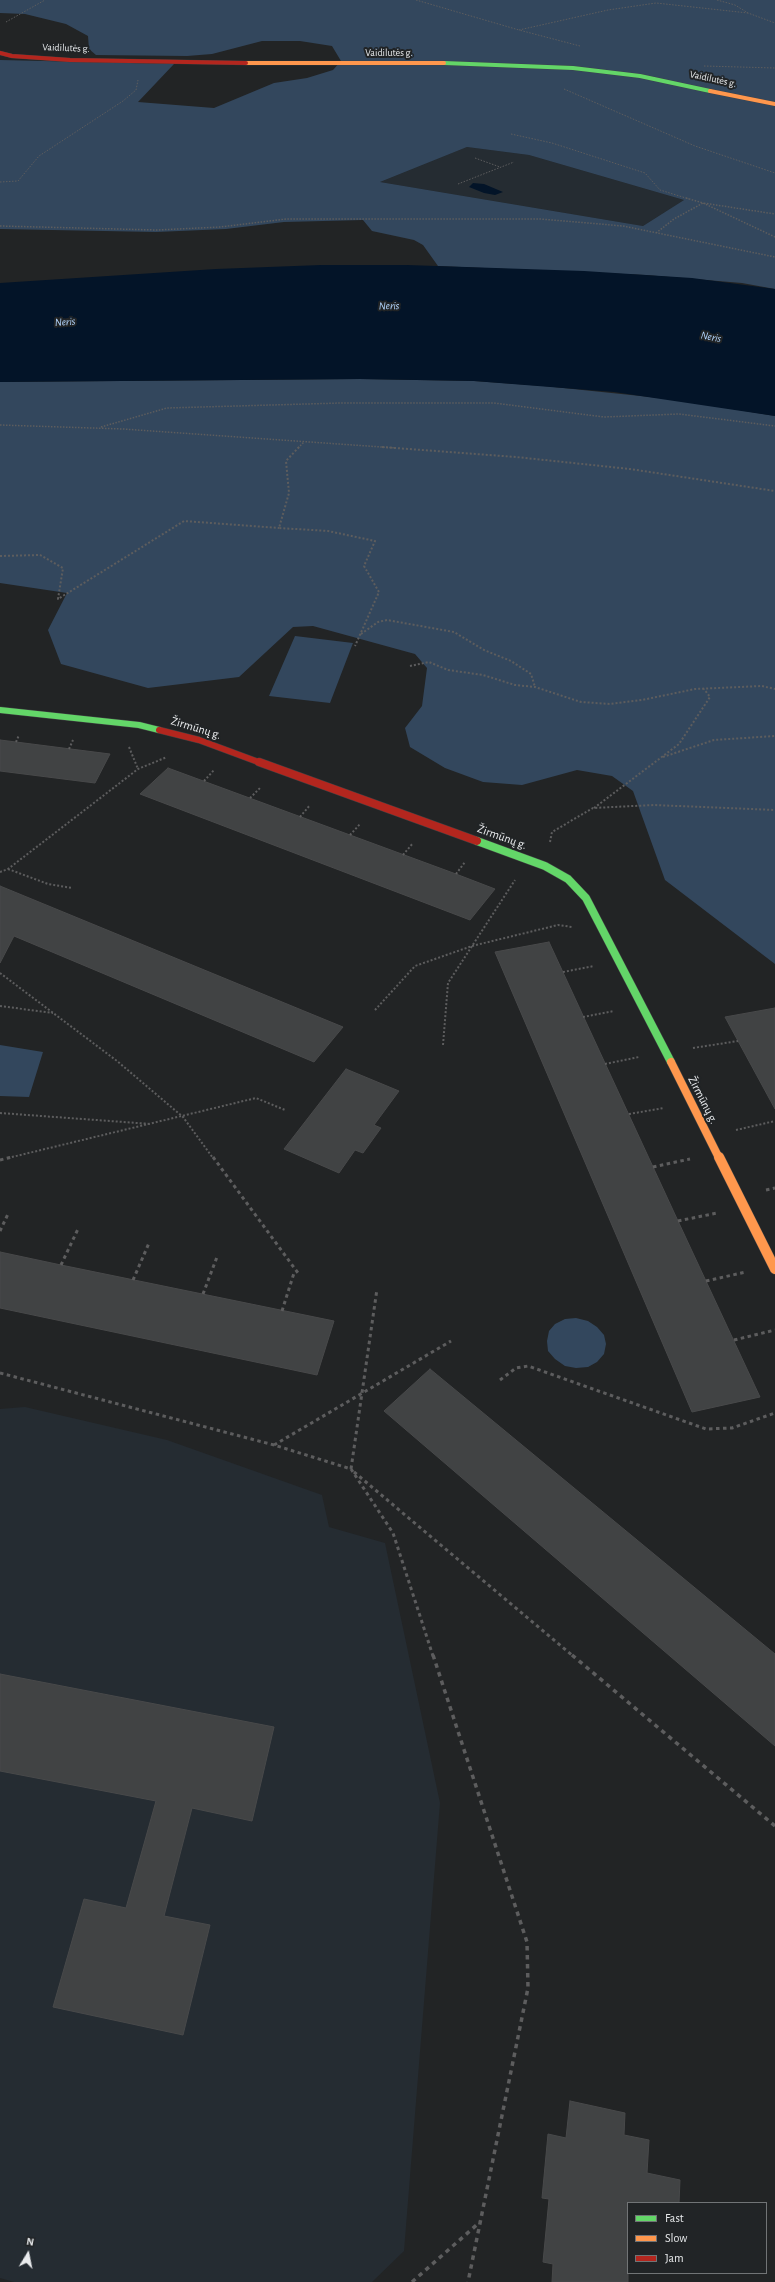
<!DOCTYPE html>
<html>
<head>
<meta charset="utf-8">
<style>
	body { margin:0 }
	#map { position:relative; width:775px; height:2282px; overflow:hidden; background:#222425; font-family:"Alegreya Sans",sans-serif }
	canvas { display:block }
	.legend { position:absolute; left:627px; top:2202px; width:140px; height:72px; box-sizing:border-box; background:#212426; border:1px solid #717476; margin:0; padding:5px 7px; list-style:none; font-size:12px; color:#e9ebed }
	.legend li { display:flex; align-items:center; gap:8px; height:20px }
	.legend b { width:20px; border:1px solid #717476 }
	.north { position:absolute; left:8px; top:2234px; width:40px; height:40px; -webkit-text-stroke:3px #212426; paint-order:stroke; rotate:10deg; font-size:11px; font-weight:700; line-height:16px; text-align:center; color:#e9ebed }
	.north::after { content:''; display:block; margin:auto; width:14px; height:18px; background:#e9ebed; clip-path:polygon(50% 0,100% 100%,50% 72%,0 100%) }
</style>
</head>
<body>
<div id="map">
<canvas width="775" height="2282"></canvas>
<ul class="legend">
<li><b style="height:5px;background:#63d668"></b>Fast</li>
<li><b style="height:5px;background:#ff974d"></b>Slow</li>
<li><b style="height:5px;background:#b3261e"></b>Jam</li>
</ul>
<div class="north">N</div>
</div>
<script>
const ctx = document.querySelector('canvas').getContext('2d');
ctx.lineJoin = 'round';
function fillPath(path, color) { ctx.fillStyle = color; ctx.fill(path, 'evenodd'); }
const shape = rows => new Path2D(rows.map(r => 'M' + r).join(''));
function trace(path, color, width, dash) { ctx.strokeStyle = color; ctx.lineWidth = width; ctx.lineCap = dash ? 'butt' : 'round'; ctx.setLineDash(dash || []); ctx.stroke(path); }
function label(font, color, halo, rows, align = 'center') {
  ctx.font = font + ' "Alegreya Sans",sans-serif'; ctx.lineWidth = 4; ctx.setLineDash([]); ctx.textBaseline = 'middle'; ctx.strokeStyle = halo; ctx.fillStyle = color; for (const [text, x, y, turn = 0] of rows) {
    ctx.save(); ctx.translate(x, y); ctx.rotate((+turn || 0) * Math.PI / 180); ctx.textAlign = isNaN(turn) ? turn : align; if (halo) ctx.strokeText(text, 0, 0); ctx.fillText(text, 0, 0); ctx.restore();
  }
}
fillPath(shape([
	[467,147,529,155,684,200,643,226,380,182],
	[25,1407,167,1440,322,1495,329,1527,385,1543,440,1803,404,2251,372,2282,14,2282,0,2278,0,1409]
]), '#252c32');
fillPath(shape([
	[0,0,775,0,775,289,742,283,646,275,438,266,423,245,414,240,372,231,363,220,284,222,226,229,156,232,0,229,0,60,174,64,138,102,214,108,274,83,307,78,333,70,341,61,332,46,300,41,262,41,212,54,187,56,96,55,89,49,88,36,66,24,25,14,0,13],
	[467,147,529,155,684,200,643,226,380,182],
	[360,379,474,381,544,386,679,400,775,416,775,964,665,880,633,791,612,776,577,770,522,785,483,782,445,768,410,747,405,728,422,706,427,668,415,654,313,626,293,627,239,677,148,688,61,664,48,630,67,593,0,583,0,382],
	[295,636,353,643,330,703,269,696],
	[0,1045,43,1052,29,1097,0,1096],
	[576,1318,588,1321,597,1327,604,1335,606,1344,604,1354,597,1362,588,1367,576,1368,565,1366,555,1359,548,1351,547,1341,549,1331,555,1324,565,1319]
]), '#33475d');
fillPath(shape([
	[473,183,484,184,503,192,495,195,484,193,469,187],
	[321,265,407,265,584,271,692,278,775,289,775,416,614,392,474,381,360,379,0,382,0,283,216,269]
]), '#031428');
const building = shape([
	[0,740,16,742,110,754,95,783,0,771,0,740],
	[168,768,456,874,495,889,470,920,140,794,168,768],
	[0,886,304,1011,343,1027,314,1062,14,936,0,963,0,886],
	[549,942,678,1221,760,1397,692,1412,495,952,549,942],
	[775,1008,775,1109,725,1017,775,1008],
	[346,1069,399,1091,374,1125,381,1128,363,1153,355,1150,339,1173,284,1149,346,1069],
	[0,1252,61,1265,334,1321,317,1375,0,1308,0,1252],
	[430,1369,775,1654,775,1746,384,1411,430,1369],
	[0,1674,274,1727,252,1821,192,1808,164,1916,210,1925,183,2035,53,2007,84,1899,126,1908,156,1801,0,1771,0,1674],
	[570,2101,625,2113,624,2135,649,2140,647,2173,680,2180,679,2203,628,2203,628,2282,552,2282,553,2264,543,2262,549,2199,542,2198,548,2134,566,2138,570,2101]
]);
fillPath(building, '#414344');
trace(building, '#48494a', 1);
const fastFar2 = shape([
	[444,63,573,68,640,76,710,91]
]);
const fastFar1 = shape([
	[0,710,139,725,159,730]
]);
const fast = shape([
	[477,841,545,866,568,879,586,898,671,1062]
]);
const slowFar2 = shape([
	[246,63,444,63],
	[710,91,775,104]
]);
const slowFar1 = shape([
	[671,1062,719,1158]
]);
const slow = shape([
	[719,1157,775,1269]
]);
const jamFar2 = shape([
	[0,53,12,56,70,60,246,63]
]);
const jamFar1 = shape([
	[159,730,199,740,261,763]
]);
const jam = shape([
	[259,762,477,841]
]);
trace(fastFar2, '#404143', 4.5);
trace(fastFar1, '#404143', 7);
trace(fast, '#404143', 9);
trace(slowFar2, '#404143', 4.5);
trace(slowFar1, '#404143', 9);
trace(slow, '#404143', 11);
trace(jamFar2, '#404143', 4.5);
trace(jamFar1, '#404143', 7);
trace(jam, '#404143', 9);
trace(shape([
	[416,0,519,30],
	[717,0,735,5,748,13,775,23],
	[6,22,45,0],
	[580,46,519,30,608,10,656,3,748,13],
	[704,66,775,68],
	[564,89,695,146,775,173],
	[511,134,552,143,645,173,660,190,689,199],
	[475,158,500,167],
	[0,182,18,181,39,156,123,101,136,90,138,80],
	[458,184,514,162]
]), '#5d5d5e', 1, [1.5, 1.5]);
trace(shape([
	[686,198,703,203,775,237],
	[0,226,157,230,220,227,286,219,540,219,623,226,775,257],
	[656,233,674,219,703,203,775,214],
	[0,425,123,429,396,448],
	[101,427,167,408,341,403,494,403,604,417,679,414,775,426],
	[298,448,304,442]
]), '#5d5d5e', 1.5, [1.5, 1.5]);
trace(shape([
	[299,447,286,461,289,493,279,528,328,531,375,541,364,566,379,592,355,646],
	[382,447,516,457,630,469,775,491],
	[0,556,40,555,63,568,58,599,184,521,279,528],
	[361,634,378,622,387,620,454,632,484,650,511,661,531,674,535,687],
	[410,666,429,662,448,670,483,675,515,685,535,687,581,702,610,704,642,700,695,689,762,686,775,689],
	[16,742,19,735],
	[129,747,138,769],
	[69,749,73,740],
	[663,757,714,740,775,736],
	[204,781,214,770],
	[250,798,261,787],
	[594,808,679,744,710,697,704,689],
	[300,817,310,805],
	[350,835,360,824],
	[550,842,552,832,593,808,654,805,775,810],
	[403,855,413,843],
	[8,869,48,884,72,888],
	[0,872,8,869,138,769,167,757],
	[456,874,465,862],
	[563,972,594,966],
	[0,973,117,1061,183,1117,213,1158],
	[0,1006,53,1013],
	[375,1010,415,966,472,946,558,925,572,927],
	[583,1017,614,1011],
	[443,1045,448,983,515,880],
	[693,1048,738,1041],
	[605,1064,639,1057],
	[0,1113,151,1124],
	[629,1114,664,1108],
	[736,1130,775,1121],
	[8,1158,256,1098,285,1110]
]), '#5d5d5e', 2, [2, 2]);
trace(shape([
	[213,1157,298,1273],
	[0,1160,12,1157],
	[653,1167,690,1159],
	[766,1190,775,1188],
	[678,1221,717,1213],
	[0,1231,8,1214],
	[61,1265,78,1229],
	[133,1280,149,1243],
	[706,1281,746,1272],
	[203,1294,217,1257],
	[282,1311,294,1273],
	[734,1340,775,1330],
	[0,1373,274,1445,351,1469,377,1289],
	[500,1380,516,1368,528,1366,706,1429,732,1428,775,1413],
	[274,1445,451,1341],
	[351,1469,393,1533,433,1656],
	[354,1472,573,1656]
]), '#5d5d5e', 3, [3.5, 3.5]);
trace(shape([
	[433,1655,527,1942,528,1988,468,2282],
	[572,1655,775,1826],
	[412,2282,480,2222]
]), '#5d5d5e', 3.5, [4.5, 4.5]);
trace(fastFar2, '#63d668', 4);
trace(fastFar1, '#63d668', 6);
trace(fast, '#63d668', 8);
trace(slowFar2, '#ff974d', 4);
trace(slowFar1, '#ff974d', 8);
trace(slow, '#ff974d', 10);
trace(jamFar2, '#b3261e', 4);
trace(jamFar1, '#b3261e', 6);
trace(jam, '#b3261e', 8);
label('10px', '#e9ebed', '#212426', [
	["Vaidilutės g.",66,48,2],
	["Vaidilutės g.",389,53],
	["Vaidilutės g.",713,79,12]
]);
label('italic 11px', '#b4d7ff', '#212426', [
	["Neris",389,306,-1],
	["Neris",65,322,-4],
	["Neris",711,337,11]
]);
label('12px', '#e9ebed', '#212426', [
	["Žirmūnų g.",196,728,17],
	["Žirmūnų g.",502,837,20],
	["Žirmūnų g.",703,1100,63]
]);
</script>
</body>
</html>
